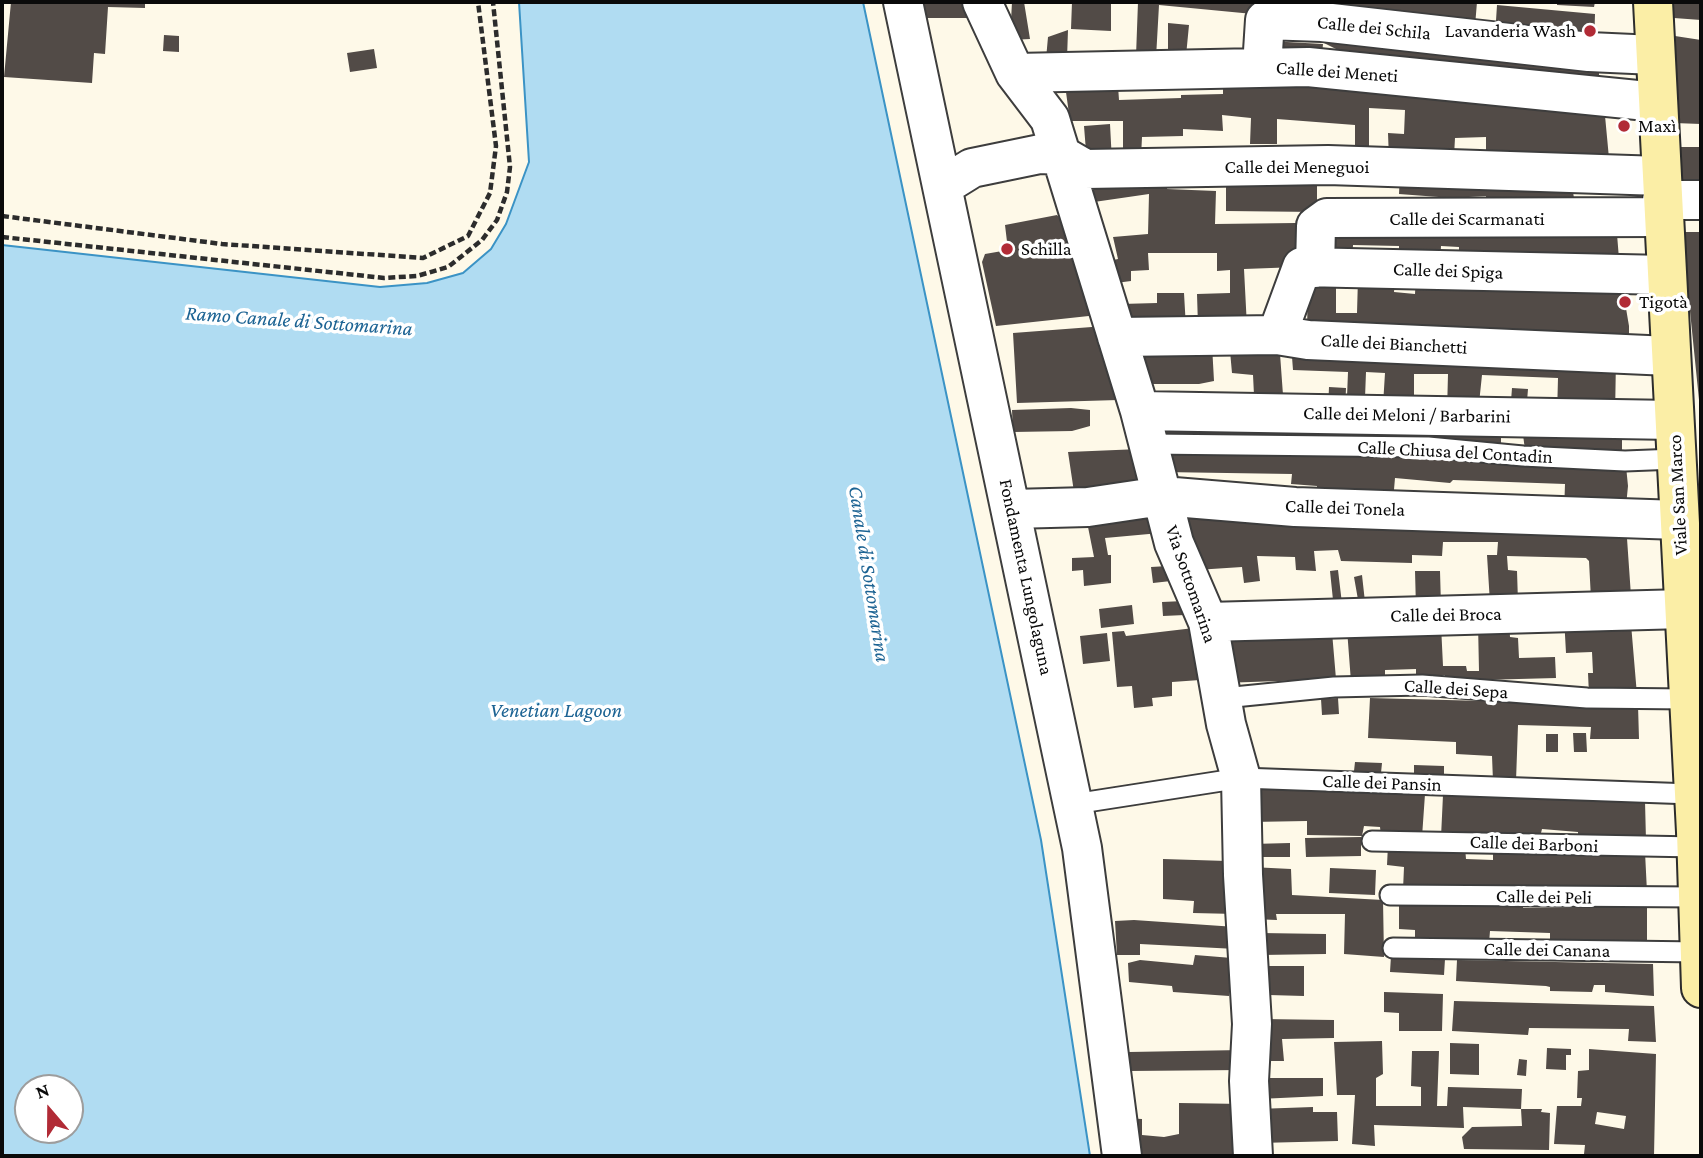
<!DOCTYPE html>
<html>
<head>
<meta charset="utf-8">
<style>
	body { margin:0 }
	#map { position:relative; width:1703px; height:1158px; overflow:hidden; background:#fef9e8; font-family:"Crimson Pro",serif }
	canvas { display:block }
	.frame { position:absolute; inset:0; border:4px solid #0a0a0a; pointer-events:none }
	.north { position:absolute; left:14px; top:1074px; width:70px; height:70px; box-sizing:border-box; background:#fff; border:2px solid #9d9d9d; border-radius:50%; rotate:340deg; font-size:19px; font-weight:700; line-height:28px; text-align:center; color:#0a0a0a }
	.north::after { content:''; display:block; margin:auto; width:24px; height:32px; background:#b12b36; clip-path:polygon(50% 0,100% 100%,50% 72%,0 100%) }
</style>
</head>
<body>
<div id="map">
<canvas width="1703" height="1158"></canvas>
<div class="frame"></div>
<div class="north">N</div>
</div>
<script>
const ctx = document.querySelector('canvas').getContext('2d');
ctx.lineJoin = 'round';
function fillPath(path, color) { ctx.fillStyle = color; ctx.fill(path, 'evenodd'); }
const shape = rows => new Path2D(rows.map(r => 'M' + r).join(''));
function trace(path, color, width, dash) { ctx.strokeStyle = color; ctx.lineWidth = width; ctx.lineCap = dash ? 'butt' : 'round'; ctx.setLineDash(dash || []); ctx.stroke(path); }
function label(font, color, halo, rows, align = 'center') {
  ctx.font = font + ' "Crimson Pro",serif'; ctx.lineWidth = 7; ctx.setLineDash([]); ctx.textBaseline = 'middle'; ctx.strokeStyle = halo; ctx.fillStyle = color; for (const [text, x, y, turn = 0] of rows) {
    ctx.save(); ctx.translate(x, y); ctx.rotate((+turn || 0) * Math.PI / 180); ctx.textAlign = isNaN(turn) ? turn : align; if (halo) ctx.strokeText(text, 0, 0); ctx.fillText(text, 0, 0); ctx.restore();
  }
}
const water = shape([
	[519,2,863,2,1041,840,1090,1156,2,1156,2,245,380,287,427,283,463,273,491,249,506,224,529,162,519,2],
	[28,1088,70,1088,70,1130,28,1130,28,1088]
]);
fillPath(water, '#b0dcf2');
trace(water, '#3b93c5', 2);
fillPath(shape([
	[11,2,145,2,145,8,108,7,105,54,94,53,92,83,4,77],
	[917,2,969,2,974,18,921,18],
	[1012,2,1024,2,1030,39,1010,40],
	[1072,2,1111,2,1111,31,1071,29],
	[1138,2,1253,2,1253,14,1159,5,1156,58,1136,56],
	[1275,2,1477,2,1475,26],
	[1557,2,1595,2,1594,7,1557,5],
	[1674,2,1701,2,1701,20,1674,18],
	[1497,5,1595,14,1594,47,1495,36],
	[1168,23,1189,25,1186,56,1168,55],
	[1271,23,1599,59,1599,95,1336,49,1320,41,1270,39],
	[1068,30,1067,59,1046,59,1048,37],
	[164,35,179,36,179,52,163,51],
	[1675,36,1701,40,1701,124,1674,123,1673,86,1677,86],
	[1269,41,1323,44,1321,66,1268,61],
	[374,49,377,68,350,72,347,53],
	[1223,77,1604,105,1610,169,1486,168,1486,137,1455,138,1454,156,1389,160,1388,133,1404,134,1405,110,1369,108,1369,161,1355,148,1355,125,1277,119,1277,144,1250,144,1251,118,1222,115,1223,131,1183,129,1183,136,1142,137,1141,157,1123,158,1123,121,1070,121,1065,85,1118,86,1119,100,1181,98,1181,95,1223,94],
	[1110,124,1112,162,1087,164,1084,126],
	[1680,147,1701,147,1701,190,1681,190],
	[1317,171,1317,212,1226,211,1226,173],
	[1400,172,1571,177,1576,213,1486,211,1486,196,1452,198,1399,194],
	[1168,175,1167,189,1216,191,1215,224,1296,223,1298,267,1244,269,1247,327,1198,326,1197,294,1230,293,1230,270,1217,271,1217,253,1148,253,1149,270,1131,271,1131,281,1108,284,1100,263,1118,259,1113,237,1148,234,1149,194,1094,202,1093,183],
	[1057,215,1075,237,1098,315,996,326,982,262,985,254,1008,250,1005,225],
	[1332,222,1616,222,1620,271,1459,264,1459,247,1441,246,1440,264,1399,264,1399,246,1353,245,1352,264,1333,263],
	[1682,232,1701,232,1701,400,1699,400],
	[1308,271,1336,272,1336,313,1357,313,1358,278,1395,280,1394,292,1415,294,1416,275,1621,279,1629,326,1629,348,1307,334],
	[1157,293,1184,293,1186,328,1123,327,1121,304,1157,303],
	[1105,326,1118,400,1017,403,1013,333],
	[1229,340,1279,340,1283,395,1254,395,1253,375,1232,373],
	[1291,344,1616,358,1615,417,1557,415,1558,378,1482,375,1478,413,1447,412,1448,374,1414,374,1414,407,1383,405,1385,373,1366,372,1365,398,1347,397,1348,372,1293,370],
	[1212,345,1214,381,1199,384,1144,384,1130,346],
	[1329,387,1346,388,1345,410,1328,410],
	[1512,388,1528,389,1526,414,1510,414],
	[1071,408,1090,410,1090,426,1072,431,1013,432,1012,410],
	[1283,417,1283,438,1153,438,1153,418],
	[1293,420,1501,425,1501,445,1293,439],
	[1522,427,1622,430,1622,454,1525,450],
	[1161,448,1346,452,1626,466,1628,486,1626,506,1564,513,1565,484,1453,480,1450,483,1395,478,1393,501,1316,505,1317,486,1291,484,1292,474,1162,472],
	[1140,449,1148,487,1074,492,1068,452],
	[1176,506,1626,524,1631,596,1591,599,1589,561,1586,558,1507,556,1508,570,1517,571,1518,602,1490,603,1487,555,1497,555,1498,542,1443,542,1442,556,1412,555,1412,563,1341,561,1338,550,1314,551,1316,571,1296,570,1295,557,1257,556,1260,581,1244,583,1242,567,1196,570],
	[1158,510,1160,533,1105,538,1108,555,1111,555,1111,583,1084,586,1083,570,1072,571,1072,558,1094,557,1086,517],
	[1168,566,1171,581,1153,583,1151,567],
	[1338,570,1343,612,1333,600,1330,571],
	[1415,571,1440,571,1441,606,1416,608],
	[1362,575,1366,611,1360,611,1354,577],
	[1184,601,1185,615,1163,616,1162,602],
	[1132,605,1134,624,1101,628,1099,609],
	[1630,612,1637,695,1589,695,1588,673,1593,673,1592,652,1566,653,1564,617],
	[1509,621,1510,637,1518,638,1519,658,1555,657,1556,678,1444,681,1445,675,1416,675,1416,669,1385,670,1385,681,1351,682,1347,629,1441,625,1443,666,1466,666,1467,671,1479,671,1478,623],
	[1194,628,1200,680,1172,682,1172,696,1152,698,1153,706,1134,708,1132,686,1117,687,1112,632,1124,631,1126,636],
	[1332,632,1336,679,1222,683,1218,638],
	[1107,633,1110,661,1083,664,1080,636],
	[1338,698,1339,714,1322,715,1321,699],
	[1370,698,1638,705,1639,739,1590,739,1591,727,1518,725,1516,781,1493,781,1492,756,1456,754,1456,742,1368,738],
	[1573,733,1586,733,1587,752,1574,752],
	[1546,734,1558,734,1558,752,1546,752],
	[1355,762,1382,763,1381,773,1354,771],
	[1414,765,1444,766,1444,779,1414,778],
	[1249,788,1425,794,1422,837,1381,836,1380,827,1364,826,1362,836,1307,835,1307,821,1251,822],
	[1443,795,1645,801,1646,841,1578,838,1578,832,1542,829,1540,837,1441,837],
	[1361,837,1361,856,1306,857,1305,838],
	[1290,843,1290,857,1253,857,1252,844],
	[1388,845,1465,847,1466,859,1493,860,1493,848,1645,852,1647,892,1403,890,1404,867,1387,865],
	[1163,859,1227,861,1236,914,1193,913,1194,901,1163,899],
	[1251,867,1291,869,1292,895,1383,900,1384,957,1344,954,1345,914,1276,914,1277,920,1252,919],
	[1330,868,1376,870,1375,895,1329,893],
	[1399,900,1523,903,1523,908,1583,907,1582,904,1647,906,1647,945,1550,944,1550,933,1490,931,1489,943,1415,941,1415,930,1399,929],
	[1134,920,1236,927,1236,949,1140,944,1140,955,1117,955,1115,921],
	[1261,933,1326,934,1326,954,1261,955],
	[1195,955,1232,958,1229,996,1173,992,1172,986,1129,982,1128,963,1140,960,1193,965],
	[1391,956,1445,959,1444,975,1390,972],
	[1457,960,1653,964,1654,996,1605,992,1605,985,1594,985,1592,992,1550,991,1550,987,1546,986,1456,981],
	[1269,966,1304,966,1304,996,1269,995],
	[1384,992,1443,994,1442,1031,1399,1031,1399,1013,1384,1012],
	[1454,1001,1654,1006,1656,1042,1628,1041,1629,1029,1529,1028,1528,1035,1452,1031],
	[1262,1019,1334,1020,1334,1038,1282,1039,1284,1061,1256,1061],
	[1382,1041,1383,1074,1376,1078,1376,1106,1421,1106,1421,1087,1411,1086,1412,1051,1439,1051,1437,1106,1447,1106,1448,1087,1522,1089,1521,1109,1463,1107,1464,1128,1374,1125,1375,1146,1352,1144,1355,1095,1337,1095,1334,1042],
	[1450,1043,1479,1044,1479,1075,1450,1074],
	[1547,1048,1571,1049,1571,1055,1566,1055,1566,1070,1546,1069],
	[1589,1049,1656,1054,1654,1156,1584,1154,1585,1145,1554,1144,1557,1106,1581,1106,1582,1098,1577,1098,1578,1071,1589,1070],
	[1597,1112,1626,1116,1624,1129,1595,1124],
	[1242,1050,1242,1070,1129,1071,1129,1052],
	[1519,1059,1527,1060,1526,1076,1517,1075],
	[1258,1078,1323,1078,1323,1096,1259,1099],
	[1179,1103,1244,1104,1243,1156,1129,1156,1123,1118,1142,1119,1142,1135,1164,1137,1179,1134],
	[1313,1107,1313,1112,1337,1112,1338,1141,1259,1143,1257,1109],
	[1521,1109,1542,1109,1541,1112,1550,1113,1549,1150,1464,1149,1462,1137,1472,1127,1522,1126]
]), '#524b47');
const lane = shape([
	[1149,444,1428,447,1523,456,1625,461,1676,459],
	[1224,698,1334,687,1422,685,1587,698,1688,699],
	[1074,804,1241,778,1692,794],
	[1372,841,1697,847],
	[1390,895,1698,897],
	[1393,948,1700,952]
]);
const street = shape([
	[903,2,1082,848,1122,1156],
	[982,2,1015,73,1050,119,1140,411,1174,543,1208,622,1226,724,1241,778,1243,875,1252,1024,1249,1081,1253,1156],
	[1262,67,1265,20,1322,22,1589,52,1655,55],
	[1015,73,1308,67,1657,102],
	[943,186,972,168,1040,154,1061,155,1085,169,1328,165,1661,176],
	[1662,200,1701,200],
	[1315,268,1316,226,1327,218,1663,217],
	[1277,335,1302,267,1666,275],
	[1117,337,1277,335,1308,340,1670,356],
	[1140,411,1674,420],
	[1012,509,1088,507,1162,496,1295,507,1679,520],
	[1208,622,1684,609]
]);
const secondary = shape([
	[1653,2,1696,832,1701,988]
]);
trace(lane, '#3d3d3d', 23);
trace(street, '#3d3d3d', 42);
trace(secondary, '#2c2c2c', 42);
trace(shape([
	[2,216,222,244,423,258,468,236,490,193,496,146,478,2],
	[2,237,384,278,417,276,448,267,482,240,497,220,507,192,510,167,493,2]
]), '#2c2c2c', 4.5, [7, 3.5]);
trace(lane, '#fff', 19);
trace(street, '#fff', 38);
trace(secondary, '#fbeea6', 38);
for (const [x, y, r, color] of [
	[1590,31,7,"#b12b36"],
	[1624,126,7,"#b12b36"],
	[1007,249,7,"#b12b36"],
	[1625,302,7,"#b12b36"]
]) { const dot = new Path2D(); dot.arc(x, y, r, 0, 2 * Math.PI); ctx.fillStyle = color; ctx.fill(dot); trace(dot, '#fff', 2.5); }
label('19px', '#0a0a0a', '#fff', [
	["Calle dei Schila",1374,28,6],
	["Calle dei Meneti",1337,72,4],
	["Calle dei Meneguoi",1297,167],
	["Calle dei Scarmanati",1467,219],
	["Calle dei Spiga",1448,271,2],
	["Calle dei Bianchetti",1394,344,3],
	["Calle dei Meloni / Barbarini",1407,415,1],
	["Calle Chiusa del Contadin",1455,452,3],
	["Viale San Marco",1678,495,-93],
	["Calle dei Tonela",1345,508,2],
	["Fondamenta Lungolaguna",1026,577,78],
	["Via Sottomarina",1191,584,71],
	["Calle dei Broca",1446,615,-1],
	["Calle dei Sepa",1456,689,4],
	["Calle dei Pansin",1382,783,2],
	["Calle dei Barboni",1534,844,2],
	["Calle dei Peli",1544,897,1],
	["Calle dei Canana",1547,950,1]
]);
label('19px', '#0a0a0a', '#fff', [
	["Lavanderia Wash",1576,31,"right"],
	["Maxì",1638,126],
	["Schilla",1021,249],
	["Tigotà",1639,302]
], 'left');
label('italic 21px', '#1c6393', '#fff', [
	["Ramo Canale di Sottomarina",299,321,4],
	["Canale di Sottomarina",869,574,81],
	["Venetian Lagoon",556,711]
]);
</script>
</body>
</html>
